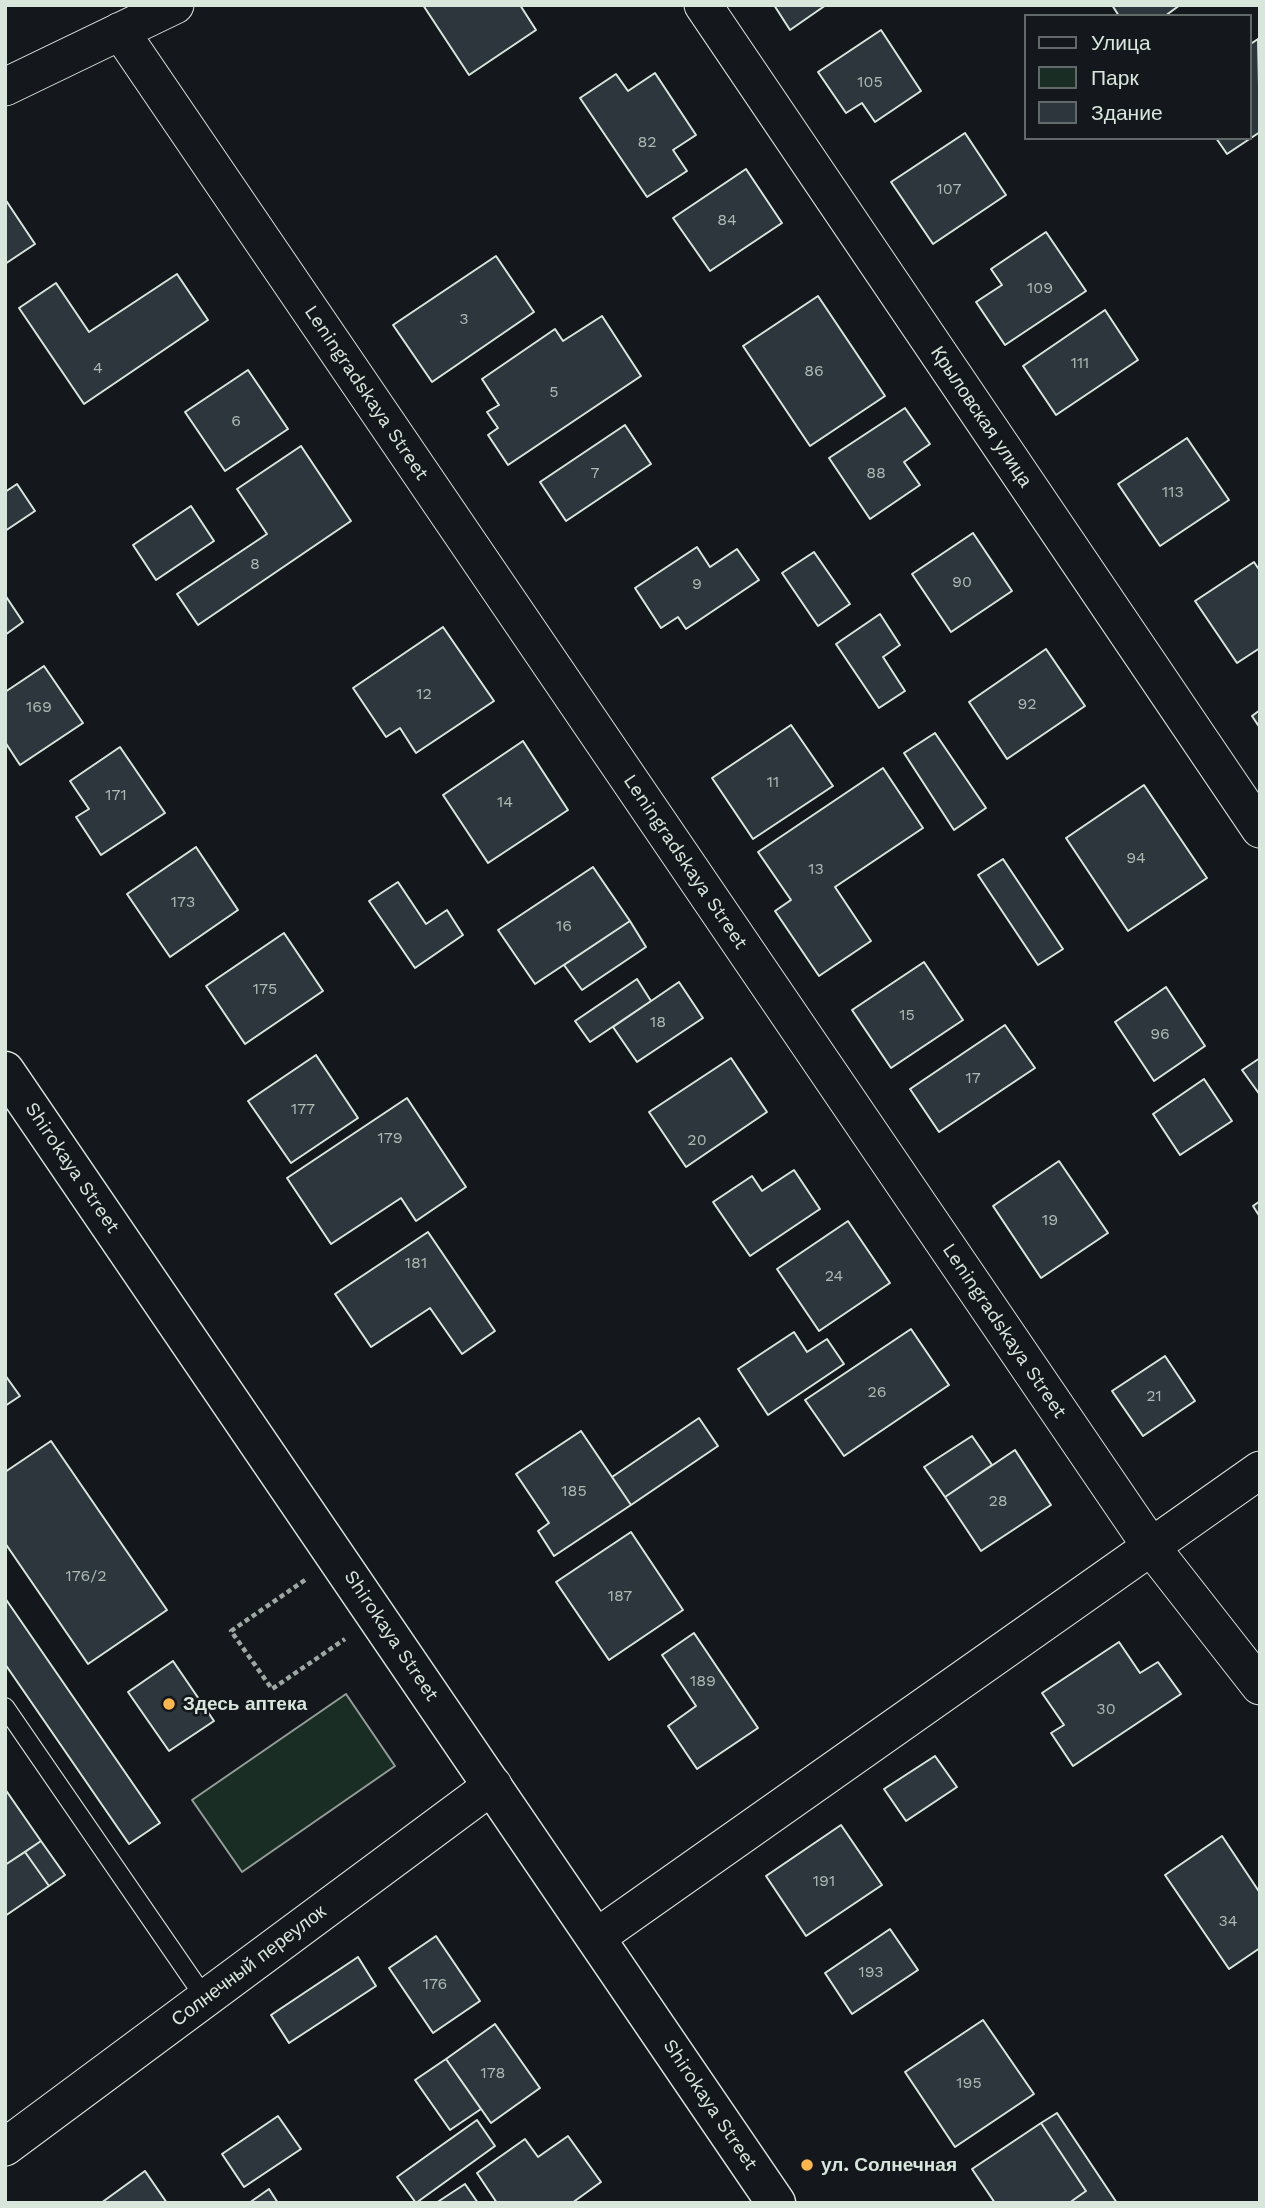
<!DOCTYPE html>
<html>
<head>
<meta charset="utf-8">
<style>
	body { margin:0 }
	#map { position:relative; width:1265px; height:2208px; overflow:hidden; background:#14181c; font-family:"Work Sans",sans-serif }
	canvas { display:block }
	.frame { position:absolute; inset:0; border:7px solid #d8e6dc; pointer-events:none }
	.legend { position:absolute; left:1024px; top:14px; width:228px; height:126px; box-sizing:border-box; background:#14181c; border:2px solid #626a69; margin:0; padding:9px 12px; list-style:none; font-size:21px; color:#d8e6dc }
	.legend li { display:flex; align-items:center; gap:14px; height:35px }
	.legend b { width:35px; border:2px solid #626a69 }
</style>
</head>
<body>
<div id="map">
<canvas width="1265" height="2208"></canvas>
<div class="frame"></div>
<ul class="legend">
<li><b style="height:9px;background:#14181c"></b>Улица</li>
<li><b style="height:19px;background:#1a2d24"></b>Парк</li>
<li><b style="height:19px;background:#2c363c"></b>Здание</li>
</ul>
</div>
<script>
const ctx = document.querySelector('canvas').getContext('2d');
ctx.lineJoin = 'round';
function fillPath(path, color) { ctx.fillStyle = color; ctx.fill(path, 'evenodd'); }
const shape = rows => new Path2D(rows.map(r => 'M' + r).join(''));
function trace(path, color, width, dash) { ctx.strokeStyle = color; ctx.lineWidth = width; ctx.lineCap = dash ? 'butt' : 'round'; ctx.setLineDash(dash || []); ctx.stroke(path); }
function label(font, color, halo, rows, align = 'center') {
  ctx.font = font + ' "Work Sans",sans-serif'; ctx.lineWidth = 5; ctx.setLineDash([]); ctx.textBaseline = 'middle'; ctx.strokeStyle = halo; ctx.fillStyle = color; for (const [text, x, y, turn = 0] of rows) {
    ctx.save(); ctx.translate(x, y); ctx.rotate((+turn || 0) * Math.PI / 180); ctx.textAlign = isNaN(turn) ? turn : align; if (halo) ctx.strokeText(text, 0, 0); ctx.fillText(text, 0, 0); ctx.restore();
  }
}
const green = shape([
	[346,1694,395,1766,242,1872,192,1800,346,1694]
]);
fillPath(green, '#1a2d24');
trace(green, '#939e99', 2);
const building = shape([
	[423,5,520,5,536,30,469,75,423,5],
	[774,5,826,5,790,30,774,5],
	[1112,5,1180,5,1165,16,1119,16,1112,5],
	[881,30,921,91,875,122,862,103,846,113,818,72,881,30],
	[1258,39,1260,132,1227,154,1216,138,1249,138,1249,45,1258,39],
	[655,73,696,135,673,150,687,171,647,197,580,98,616,74,628,91,655,73],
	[965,133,1006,195,933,244,891,182,965,133],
	[746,169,782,223,710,271,673,218,746,169],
	[5,199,35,244,5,264,5,199],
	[1046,232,1086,291,1005,345,976,302,1002,285,991,269,1046,232],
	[496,256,534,312,432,382,393,325,496,256],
	[177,274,208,320,84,404,19,308,56,283,89,332,177,274],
	[818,296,885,396,810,446,743,346,818,296],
	[1105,310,1138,360,1056,415,1023,366,1105,310],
	[602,316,641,376,508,465,488,435,498,428,487,412,499,405,482,379,555,329,563,341,602,316],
	[248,370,288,429,225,471,185,412,248,370],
	[905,408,930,444,904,462,920,485,870,519,829,458,905,408],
	[625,425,651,464,566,521,540,482,625,425],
	[1187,438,1229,500,1160,546,1118,484,1187,438],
	[301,446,351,521,198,625,177,594,267,534,237,489,301,446],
	[17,484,35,511,5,531,5,492,17,484],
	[191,506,214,541,156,580,133,545,191,506],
	[973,533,1012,591,951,632,912,574,973,533],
	[697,547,710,567,737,549,759,580,686,629,678,617,661,628,635,588,697,547],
	[814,552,850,604,818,626,782,573,814,552],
	[1254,562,1260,571,1260,648,1237,663,1195,601,1254,562],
	[5,595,23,622,5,635,5,595],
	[880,614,900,645,883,657,905,691,879,708,836,644,880,614],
	[443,627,494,701,416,753,400,728,386,737,353,688,443,627],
	[1046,649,1085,706,1007,759,969,702,1046,649],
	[44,666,83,723,20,765,5,742,5,692,44,666],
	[1260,710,1260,728,1252,716,1260,710],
	[791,725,833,786,753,839,712,778,791,725],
	[935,733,986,808,954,830,904,753,935,733],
	[523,741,568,810,488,863,443,795,523,741],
	[120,747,165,813,101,855,76,817,89,809,70,781,120,747],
	[883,768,923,828,835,887,871,941,819,976,775,911,791,900,758,852,883,768],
	[1144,785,1207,878,1128,931,1066,838,1144,785],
	[196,847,238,910,170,957,127,894,196,847],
	[1003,859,1063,949,1038,965,978,875,1003,859],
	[593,867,630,921,535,984,498,930,593,867],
	[398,882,426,924,447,910,463,935,415,968,369,901,398,882],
	[630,921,646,947,582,990,564,965,630,921],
	[284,933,323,991,245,1044,206,986,284,933],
	[924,962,963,1020,891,1068,852,1010,924,962],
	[637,979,651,1001,590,1042,575,1021,637,979],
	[679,982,703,1018,637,1062,613,1027,679,982],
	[1166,987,1205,1046,1154,1081,1115,1022,1166,987],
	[1005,1025,1035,1068,939,1132,910,1089,1005,1025],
	[316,1055,358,1118,291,1163,248,1101,316,1055],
	[731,1058,767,1112,686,1167,649,1112,731,1058],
	[1260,1058,1260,1095,1242,1070,1260,1058],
	[1204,1079,1232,1121,1180,1155,1153,1114,1204,1079],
	[407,1098,466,1187,416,1221,401,1198,331,1244,287,1178,407,1098],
	[1059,1161,1108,1233,1041,1278,993,1206,1059,1161],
	[794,1170,820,1209,750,1256,713,1202,752,1176,762,1191,794,1170],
	[1260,1201,1260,1217,1253,1206,1260,1201],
	[848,1221,890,1283,819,1331,777,1269,848,1221],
	[428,1232,495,1331,462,1354,430,1308,371,1347,335,1294,428,1232],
	[911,1329,949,1385,844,1456,805,1400,911,1329],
	[794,1332,807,1352,827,1339,844,1364,768,1415,738,1369,794,1332],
	[1165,1356,1195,1401,1143,1436,1112,1391,1165,1356],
	[5,1375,20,1396,5,1406,5,1375],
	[699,1418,718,1446,631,1505,612,1477,699,1418],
	[581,1431,631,1505,554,1556,538,1531,549,1523,516,1474,581,1431],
	[972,1436,992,1465,945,1497,924,1467,972,1436],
	[51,1441,167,1610,88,1664,5,1543,5,1472,51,1441],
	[1015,1450,1051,1505,981,1551,945,1497,1015,1450],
	[631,1532,683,1610,609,1660,556,1582,631,1532],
	[5,1598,160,1823,129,1844,5,1664,5,1598],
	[694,1633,758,1728,697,1769,668,1726,696,1706,662,1655,694,1633],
	[1119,1642,1140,1673,1158,1662,1181,1694,1073,1766,1051,1733,1064,1725,1042,1693,1119,1642],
	[173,1661,214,1721,169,1751,128,1692,173,1661],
	[935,1756,957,1787,906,1821,884,1789,935,1756],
	[5,1789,41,1841,5,1865,5,1789],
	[841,1825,882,1885,806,1936,766,1876,841,1825],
	[1222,1836,1260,1893,1260,1948,1229,1969,1165,1875,1222,1836],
	[41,1841,65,1875,49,1886,25,1852,41,1841],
	[25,1852,49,1886,5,1916,5,1865,25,1852],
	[890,1929,918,1970,852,2014,825,1973,890,1929],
	[436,1936,480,2001,433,2033,389,1968,436,1936],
	[358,1957,376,1986,289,2043,271,2015,358,1957],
	[983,2020,1034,2094,955,2147,905,2072,983,2020],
	[495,2024,540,2088,491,2123,446,2059,495,2024],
	[446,2059,481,2109,450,2130,415,2080,446,2059],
	[1057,2113,1117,2203,1069,2203,1086,2191,1041,2123,1057,2113],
	[278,2116,301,2149,244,2187,222,2154,278,2116],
	[477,2120,495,2146,416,2203,397,2177,477,2120],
	[1041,2123,1086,2191,1069,2203,995,2203,972,2169,1041,2123],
	[568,2136,601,2182,572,2203,497,2203,477,2173,525,2139,538,2157,568,2136],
	[145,2171,167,2203,101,2203,145,2171],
	[465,2184,478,2203,436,2203,465,2184],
	[269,2189,278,2203,249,2203,269,2189]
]);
fillPath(building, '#2c363c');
trace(building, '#d8e6dc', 2);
const lane = shape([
	[5,1707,205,1998]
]);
const street = shape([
	[703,5,1260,829],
	[120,31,1152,1548,1260,1686],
	[5,87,175,5],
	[597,1937,1260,1470],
	[5,2147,493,1785]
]);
const secondary = shape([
	[5,1071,776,2203]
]);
trace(lane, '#d8e6dc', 20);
trace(street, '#d8e6dc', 39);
trace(secondary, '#d8e6dc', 41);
trace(shape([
	[305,1580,231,1631,272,1689,345,1639]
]), '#9da8a2', 4.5, [5, 3.5]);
trace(lane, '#14181c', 18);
trace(street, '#14181c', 37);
trace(secondary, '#14181c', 38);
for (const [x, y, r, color] of [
	[169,1704,7,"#ffb74d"],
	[807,2165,7,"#ffb74d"]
]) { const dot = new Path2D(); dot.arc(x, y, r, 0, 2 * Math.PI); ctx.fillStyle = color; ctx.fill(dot); trace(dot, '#14181c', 2.5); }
label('16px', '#adbab4', null, [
	["105",870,82],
	["82",647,142],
	["107",949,189],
	["84",727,220],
	["109",1040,288],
	["3",464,319],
	["111",1080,363],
	["4",98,368],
	["86",814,371],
	["5",554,392],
	["6",236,421],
	["7",595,473],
	["88",876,473],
	["113",1173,492],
	["8",255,564],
	["90",962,582],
	["9",697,584],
	["12",424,694],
	["92",1027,704],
	["169",39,707],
	["11",773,782],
	["171",116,795],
	["14",505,802],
	["94",1136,858],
	["13",816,869],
	["173",183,902],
	["16",564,926],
	["175",265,989],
	["15",907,1015],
	["18",658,1022],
	["96",1160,1034],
	["17",973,1078],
	["177",303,1109],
	["179",390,1138],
	["20",697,1140],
	["19",1050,1220],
	["181",416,1263],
	["24",834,1276],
	["26",877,1392],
	["21",1154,1396],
	["185",574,1491],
	["28",998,1501],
	["176/2",86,1576],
	["187",620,1596],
	["189",703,1681],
	["30",1106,1709],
	["191",824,1881],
	["34",1228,1921],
	["193",871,1972],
	["176",435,1984],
	["178",493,2073],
	["195",969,2083]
]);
label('19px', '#d8e6dc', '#14181c', [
	["Leningradskaya Street",366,393,56],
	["Крыловская улица",981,417,56],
	["Leningradskaya Street",685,862,56],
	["Shirokaya Street",72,1168,56],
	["Leningradskaya Street",1004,1331,56],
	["Shirokaya Street",391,1636,56],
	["Солнечный переулок",249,1966,-37],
	["Shirokaya Street",710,2105,56]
]);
label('bold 19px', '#d8e6dc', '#14181c', [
	["Здесь аптека",183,1704],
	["ул. Солнечная",821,2165]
], 'left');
</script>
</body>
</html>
